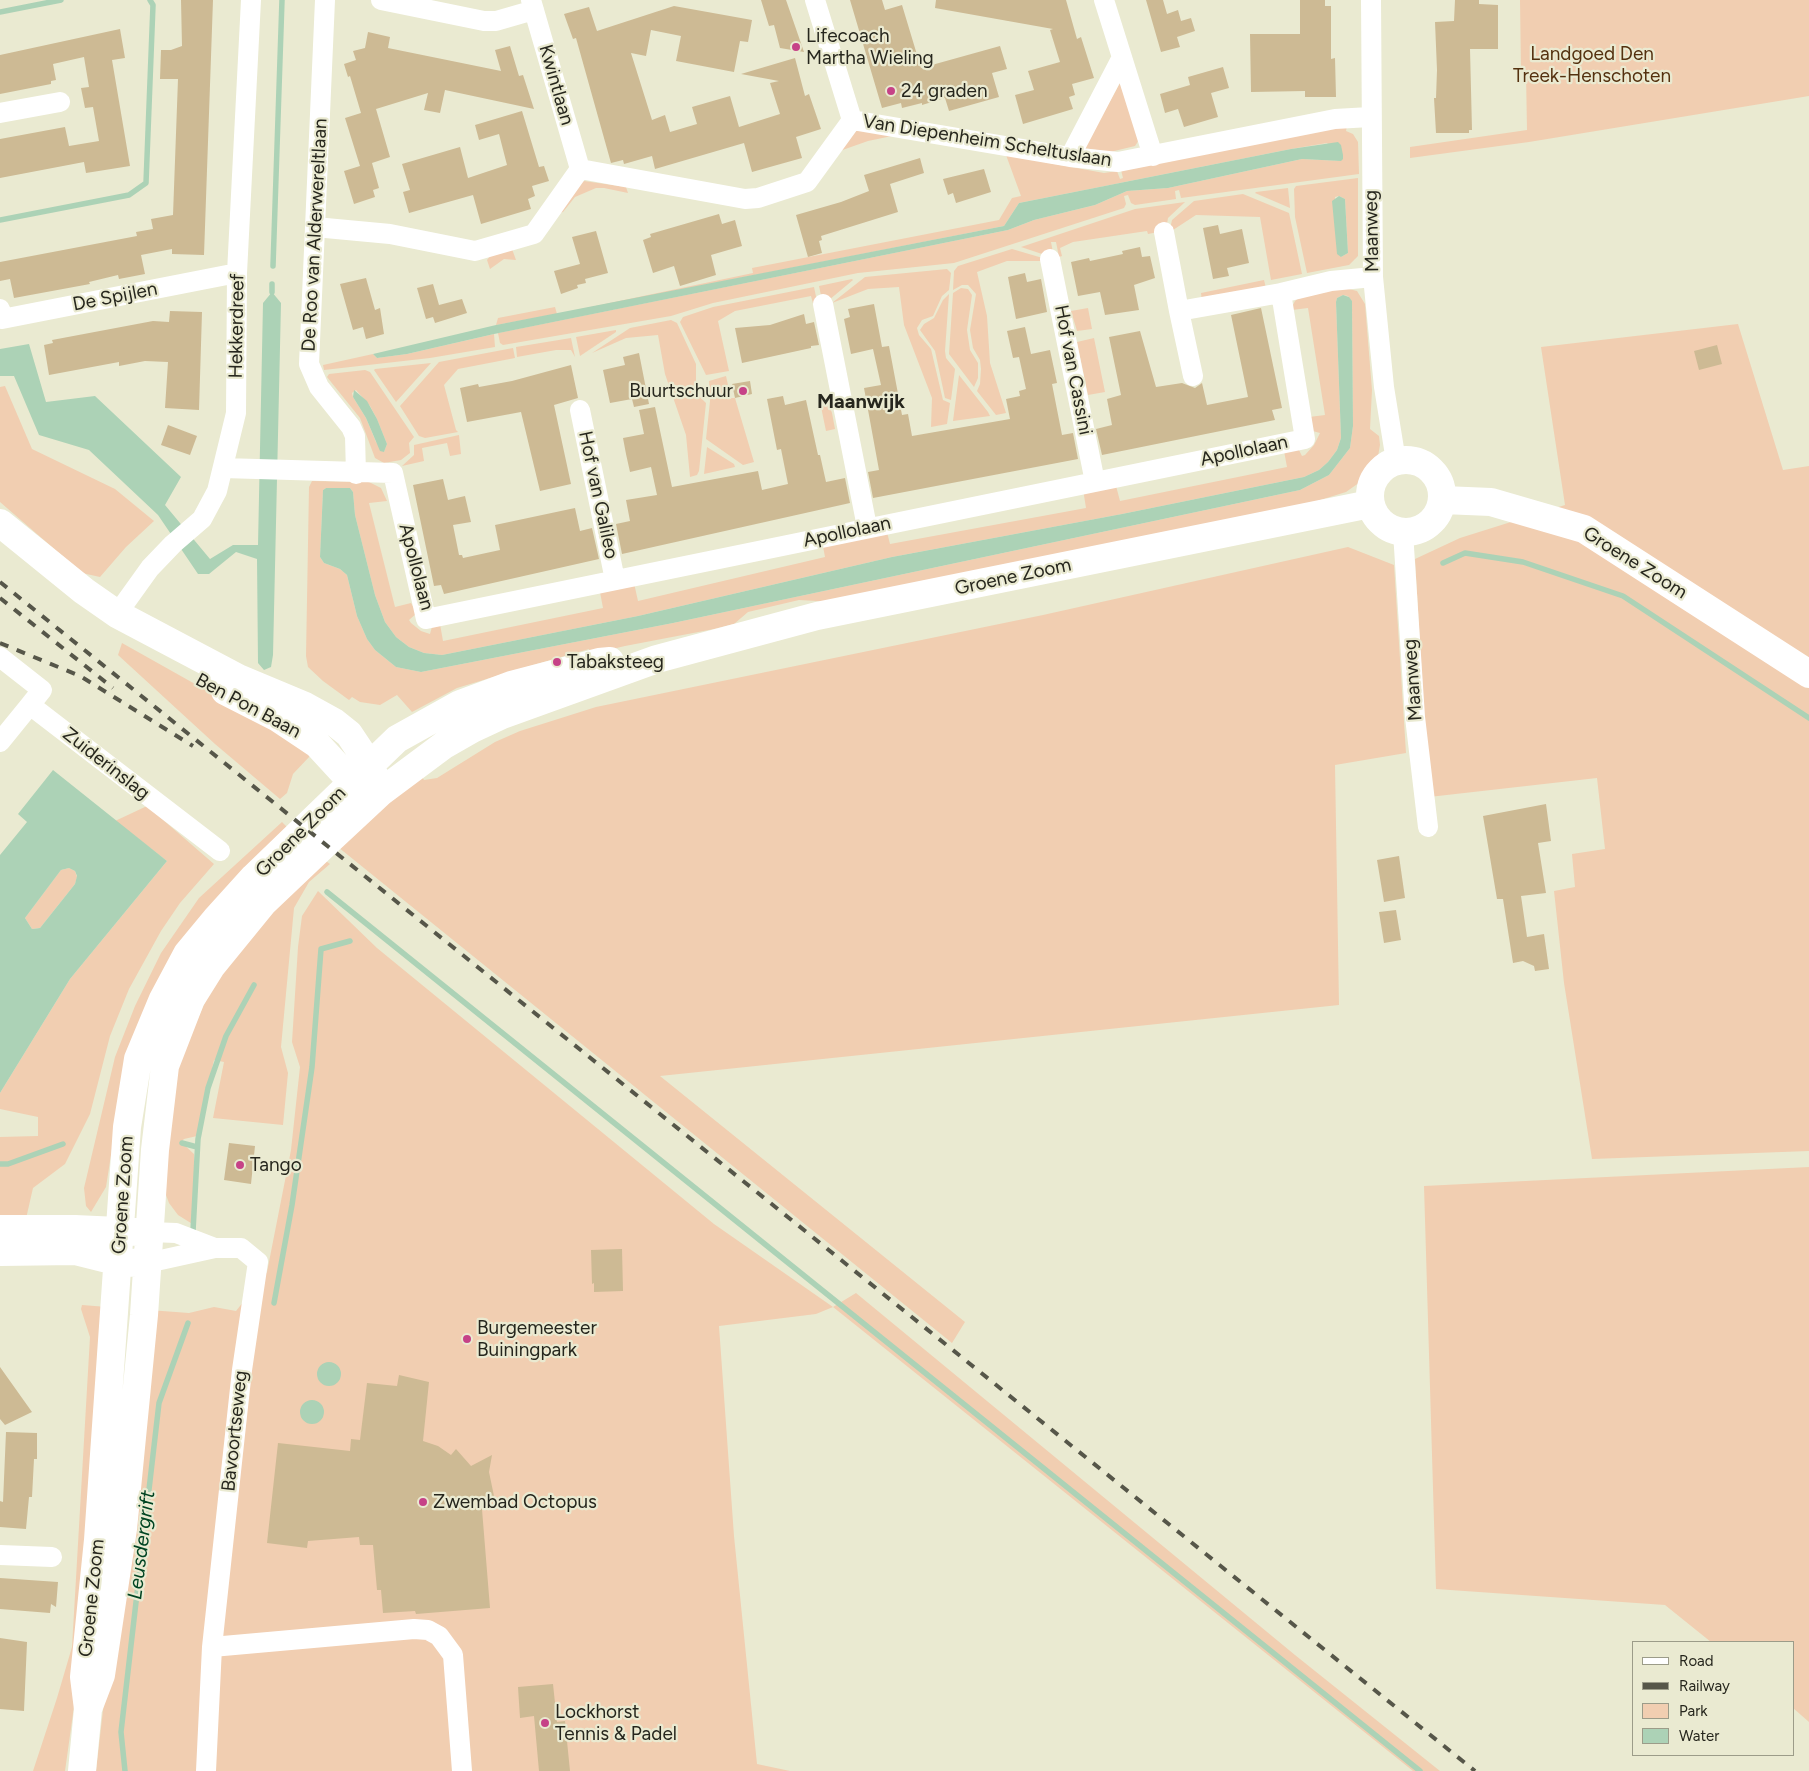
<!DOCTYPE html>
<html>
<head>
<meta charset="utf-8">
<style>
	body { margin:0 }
	#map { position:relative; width:1809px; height:1771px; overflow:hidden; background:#eaead1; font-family:Figtree,sans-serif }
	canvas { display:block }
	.legend { position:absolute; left:1632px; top:1641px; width:162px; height:115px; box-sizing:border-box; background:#eaead1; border:1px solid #9c9c89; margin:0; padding:6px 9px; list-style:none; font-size:15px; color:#26261d }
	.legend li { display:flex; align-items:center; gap:10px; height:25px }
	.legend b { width:25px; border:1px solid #9c9c89 }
</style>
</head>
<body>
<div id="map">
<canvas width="1809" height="1771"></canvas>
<ul class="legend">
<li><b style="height:6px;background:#fff"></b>Road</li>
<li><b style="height:6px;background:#565649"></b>Railway</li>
<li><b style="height:14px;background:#f1ceb1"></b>Park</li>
<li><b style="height:14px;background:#acd2b6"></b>Water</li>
</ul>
</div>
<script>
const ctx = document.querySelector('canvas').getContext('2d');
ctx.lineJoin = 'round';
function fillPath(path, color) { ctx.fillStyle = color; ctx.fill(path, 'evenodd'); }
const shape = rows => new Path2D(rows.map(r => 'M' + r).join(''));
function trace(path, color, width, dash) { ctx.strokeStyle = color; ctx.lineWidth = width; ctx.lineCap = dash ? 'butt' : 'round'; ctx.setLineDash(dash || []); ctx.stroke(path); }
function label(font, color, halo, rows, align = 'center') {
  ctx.font = font + ' Figtree,sans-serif'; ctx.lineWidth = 4.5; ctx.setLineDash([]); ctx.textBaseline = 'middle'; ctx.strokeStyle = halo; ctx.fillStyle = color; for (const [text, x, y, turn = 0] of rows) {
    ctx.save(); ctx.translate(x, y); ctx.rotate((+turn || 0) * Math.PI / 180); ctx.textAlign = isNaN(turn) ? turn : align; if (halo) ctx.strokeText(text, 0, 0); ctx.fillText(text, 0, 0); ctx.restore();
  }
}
fillPath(shape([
	[1520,0,1809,0,1809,96,1529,142,1410,158,1410,147,1527,130,1526,73,1521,72],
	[1120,83,1139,139,1137,143,1135,146,1110,152,1084,148],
	[1347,126,1346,131,1353,134,1358,142,1359,174,1181,198,1179,190,1175,191,1176,199,1135,205,1131,203,1128,195,1124,196,1126,204,1124,208,954,263,858,273,713,303,671,316,503,345,500,343,498,333,1008,230,1034,220,1095,205,1127,191,1168,188,1302,159,1341,161,1327,143,1291,149,1019,203,1004,226,557,314,496,325,498,318,555,307,557,314,753,273,752,268,999,220,1012,198,1021,196,1006,155,1104,173,1117,171,1120,179,1123,178,1121,170],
	[857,130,892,136,868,141,834,153],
	[1358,178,1358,256,1349,265,1307,273,1295,217,1294,189,1296,186],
	[1339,196,1345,199,1348,253,1341,257,1335,197],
	[584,181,626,187,628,193,604,188,596,188,575,197,563,212,559,213,580,183],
	[1288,188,1290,208,1255,193,1256,192],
	[1243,194,1289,213,1302,274,1271,280,1260,217,1196,215,1173,230,1170,229,1172,220,1194,201],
	[1185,202,1168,218,1166,230,1163,231,1148,234,1147,231,1073,242,1060,248,1062,256,1059,257,1056,242,1051,242,1054,258,1021,247,1135,209],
	[512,249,516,260,504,259,490,269,487,260,490,256],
	[1012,249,1046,259,1044,261,1007,261,977,272,987,316,990,363,1006,413,996,415,977,391,980,384,981,369,980,360,973,348,970,330,976,294,968,285,962,285,953,290,954,271,958,266],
	[947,269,951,273,949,290,942,296,933,316,922,320,917,328,919,335,931,349,943,400,950,403,947,424,931,427,932,398,904,325,899,287,868,289,832,303,865,277],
	[852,279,853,280,823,305,819,286],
	[1264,280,1266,288,1202,301,1201,293],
	[814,287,818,306,814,307,811,296,735,311,718,321,729,371,706,375,680,322,683,317,713,307],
	[1341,287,1357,291,1365,304,1372,390,1370,429,1379,436,1380,445,1377,462,1363,480,1346,492,1288,510,1218,526,834,602,799,600,748,612,734,624,714,629,625,646,591,654,589,649,523,668,457,688,412,712,397,695,380,705,360,702,352,697,349,700,323,681,308,667,306,656,309,487,312,481,369,482,381,488,387,501,369,503,395,607,411,603,417,613,409,620,411,623,421,631,430,634,433,623,440,624,443,641,603,608,600,592,598,592,600,589,634,583,638,601,825,557,822,541,819,542,821,538,886,525,889,527,886,528,890,544,1086,508,1083,489,1115,482,1120,501,1287,467,1284,451,1297,446,1302,456,1305,455,1314,445,1320,433,1309,430,1309,417,1325,415,1308,308,1292,310,1292,313,1290,311,1295,301,1301,296],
	[1343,295,1348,296,1352,302,1353,426,1350,448,1329,475,1300,490,673,623,421,672,396,667,375,650,367,639,357,616,347,575,340,569,324,563,320,557,323,490,326,488,350,488,353,492,355,515,375,595,385,622,396,637,409,647,424,653,442,655,638,616,892,557,1122,514,1304,477,1319,470,1328,462,1337,450,1341,438,1336,302,1337,298],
	[961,288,968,289,972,295,967,330,970,350,978,363,978,378,974,387,949,354,953,293],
	[949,294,945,351,946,358,955,369,951,400,945,398,935,351,920,330,924,324,934,318,943,300],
	[1088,308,1092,329,1077,331,1071,311],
	[671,320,677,323,696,364,696,393,706,403,699,471,697,475,690,477,686,435,665,374,658,335,626,338,592,353,630,328],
	[1738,324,1783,470,1809,466,1809,1151,1592,1159,1564,983,1554,891,1575,887,1572,854,1605,849,1597,778,1429,797,1415,559,1460,538,1565,505,1541,347],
	[616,330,616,332,580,356,576,337],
	[494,334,495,347,430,358,324,370,323,365,373,354,377,358,407,354],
	[571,338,575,357,571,350,556,350,517,357,516,347],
	[1094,338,1105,392,1088,395,1077,342],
	[513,348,515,358,458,369,444,385,456,430,458,432,425,438,419,436,400,406,439,362],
	[431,363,396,402,374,370,375,369],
	[365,370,370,372,414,437,409,443,410,453,401,460,384,463,375,458,360,418,327,377,329,374],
	[356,390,370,406,377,419,387,444,384,452,376,442,366,418,353,397,352,393],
	[959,375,988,412,990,416,953,421],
	[726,376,731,398,735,398,754,462,743,465,706,439,710,401,709,381],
	[5,386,32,449,115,489,154,521,126,547,100,577,82,573,0,502,0,387],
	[825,401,828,402,832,413,835,429,826,431,820,402],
	[459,435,461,454,450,456,447,443,422,448,424,461,402,466,414,455,414,445],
	[707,447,734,464,735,467,704,474],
	[1348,547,1394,565,1406,753,1335,765,1339,1005,660,1076,965,1322,952,1343,338,847,419,772,424,780,437,778,495,742,520,731,596,707,1043,615],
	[122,643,236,707,245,709,310,756,293,774,287,793,280,799,215,744,118,655],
	[147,806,214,864,180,903,161,931,129,989,110,1036,90,1114,65,1164,33,1188,25,1223,0,1223,0,1137,38,1136,38,1117,0,1109,0,1093,70,979,167,861,115,821],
	[282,822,292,832,126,1059,106,1187,91,1212,86,1206,84,1188,115,1057,135,1006,161,953,199,898],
	[326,861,330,864,309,882,294,908,281,1047,288,1073,283,1125,213,1118,224,1062,214,1060,197,1136,184,1139,181,1142,194,1154,194,1225,178,1215,169,1203,163,1187,177,1067,212,986,261,921],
	[69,868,75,871,77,877,75,884,40,928,32,929,25,918,61,870],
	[318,891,377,948,714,1224,833,1307,856,1293,1295,1655,1440,1771,1413,1771,833,1307,816,1314,719,1326,734,1536,757,1764,790,1771,96,1771,149,1310,189,1313,214,1307,236,1311,267,1272,291,1150,300,1067,292,1042,298,947,302,916],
	[1809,1167,1809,1722,1793,1708,1793,1642,1711,1642,1665,1605,1436,1589,1424,1186],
	[82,1305,107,1307,78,1678,65,1771,33,1771,57,1698,72,1647,90,1337,81,1309]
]), '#f1ceb1');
fillPath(shape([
	[1338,142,1341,145,1343,155,1343,159,1341,161,1302,159,1168,188,1127,191,1095,205,1034,220,1008,230,494,334,407,354,377,358,373,354,496,325,1004,226,1019,203,1291,149],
	[1339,196,1345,199,1348,253,1341,257,1337,254,1332,201],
	[272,292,281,303,273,655,271,667,264,670,258,663,257,559,236,552,209,574,198,574,158,515,89,450,39,435,14,376,0,376,0,349,29,344,46,402,95,396,181,477,165,505,210,559,233,545,258,545,263,303],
	[1343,295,1349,297,1352,301,1353,426,1350,448,1329,475,1300,490,673,623,421,672,396,667,375,650,367,639,357,616,347,575,340,569,324,563,320,557,323,490,326,488,350,488,353,492,355,515,375,595,385,622,396,637,409,647,424,653,442,655,638,616,892,557,1122,514,1304,477,1319,470,1328,462,1337,450,1341,438,1336,302,1337,298],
	[354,390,367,401,377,419,387,444,384,452,380,451,366,418,353,397],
	[53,770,167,861,70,979,0,1093,0,855,27,822,18,814],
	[69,868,75,871,77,876,75,884,40,928,32,929,25,918,61,870],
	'317 1374a12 12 0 1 1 24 0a12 12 0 1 1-24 0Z',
	'300 1412a12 12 0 1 1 24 0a12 12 0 1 1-24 0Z'
]), '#acd2b6');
trace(shape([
	[0,12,61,0],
	[0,220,129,195,146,183,153,5,150,0],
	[273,266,282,0],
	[272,292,272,284],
	[1443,563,1465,553,1523,562,1623,596,1809,718],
	[327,892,1420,1771],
	[182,1143,197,1147],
	[0,1164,8,1164,63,1144],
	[193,1231,198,1139,208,1088,226,1036,254,985],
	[274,1303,292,1205,312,1067,321,949,350,941],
	[125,1771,121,1732,159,1403,188,1323]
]), '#acd2b6', 5.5);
fillPath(shape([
	[181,0,213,0,204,255,172,254,172,249,141,255,145,274,119,279,118,275,89,282,90,284,14,298,10,279,0,281,0,262,137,236,136,232,153,229,151,219,173,215,178,79,160,79,161,50,171,50,182,46],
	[761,0,786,0,804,52,780,48,774,25,769,26],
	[850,0,882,0,885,10,902,5,921,68,1000,46,1007,69,992,73,999,97,949,111,945,98,922,105,922,103,902,108,901,103,882,108],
	[936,0,1066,0,1077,39,1081,37,1094,78,1072,84,1075,95,1069,97,1073,109,1023,124,1015,95,1034,90,1028,71,1060,62,1050,30,1053,29,935,8],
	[1146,0,1163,0,1167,14,1178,10,1181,21,1191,18,1195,31,1177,37,1180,47,1161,52],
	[1300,0,1325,0,1325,6,1331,6,1331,59,1335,58,1336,97,1305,97,1305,91,1251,92,1250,34,1300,34],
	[1455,0,1479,0,1479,4,1498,5,1498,49,1470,49,1472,130,1469,130,1469,133,1436,133,1434,98,1436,98,1437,70,1435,22,1454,21],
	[674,6,752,20,748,42,740,41,734,72,676,61,681,36,651,30,646,56,631,53,652,120,665,115,670,132,697,124,692,107,730,96,739,127,780,114,770,83,779,81,741,74,795,58,805,96,809,94,821,129,796,137,802,158,752,172,744,143,655,169,652,156,624,164,623,160,611,163,576,38,573,39,564,14,589,7,597,31],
	[120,29,125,58,112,60,130,166,86,173,84,162,0,178,0,139,65,127,69,146,99,141,93,107,85,108,81,88,89,87,84,57,53,64,56,80,51,81,51,84,0,94,0,55],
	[368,32,390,37,388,48,501,71,495,50,510,46,519,76,523,75,534,109,445,90,440,113,424,110,428,93,376,109,390,157,372,163,379,188,373,190,375,197,354,204,344,171,360,166,345,118,361,113,350,76,348,77,344,64,356,60,353,51,365,48],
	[1223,67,1229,88,1211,93,1218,117,1184,127,1178,109,1165,113,1160,94,1190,85,1188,77],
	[522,111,539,167,544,166,549,181,532,186,535,196,528,199,531,209,481,224,473,195,409,213,403,192,410,190,402,164,460,147,468,178,507,165,499,134,479,140,475,125],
	[920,158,924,173,890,184,898,212,821,236,822,240,819,241,822,253,808,257,796,215,841,202,869,191,864,175],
	[984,169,991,192,956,203,953,193,948,195,943,179],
	[719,214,722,224,735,220,742,246,711,255,716,275,680,286,674,266,653,273,643,240,651,237,650,234],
	[1218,225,1220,234,1242,229,1249,263,1227,268,1229,276,1213,279,1203,228],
	[596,231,608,273,585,279,586,283,577,285,578,288,561,294,554,271,580,264,572,237],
	[1140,247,1142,257,1150,256,1155,278,1134,285,1139,310,1105,315,1100,292,1078,296,1071,262,1089,258,1090,261,1123,254,1122,251],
	[1025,273,1027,282,1041,279,1047,312,1016,319,1008,277],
	[366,278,375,310,380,308,384,334,366,339,363,327,353,330,340,284],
	[433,284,439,305,462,299,467,313,435,323,433,317,426,319,417,288],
	[874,304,882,347,889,346,902,415,908,414,912,436,1010,419,1006,399,1020,396,1019,391,1026,389,1019,357,1013,358,1007,331,1025,327,1031,354,1050,350,1057,383,1052,384,1062,435,1073,433,1078,459,873,498,868,472,879,470,864,388,881,385,873,349,851,354,844,319,850,317,848,309],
	[1261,308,1282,408,1272,410,1275,420,1102,455,1096,429,1112,425,1107,399,1121,395,1109,337,1140,331,1156,387,1182,383,1195,388,1202,383,1207,405,1248,397,1231,315],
	[170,311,202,312,199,410,165,408,168,362,145,361,119,366,119,362,49,375,44,345,53,343,52,340,153,321,169,322],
	[804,314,806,324,814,322,819,345,811,346,811,348,742,363,735,328,770,325],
	[1717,345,1722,364,1699,370,1694,351],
	[639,353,649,404,634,407,632,399,610,403,603,370,625,365,623,357],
	[571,365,578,398,554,405,571,484,540,491,521,412,467,422,460,388,478,384,479,387,512,381],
	[750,381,752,394,735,398,732,384],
	[783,396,785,405,806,400,818,455,820,455,826,482,845,478,850,503,622,554,616,524,630,521,626,500,657,495,651,467,630,472,626,454,623,438,644,434,639,410,655,407,672,487,758,471,762,490,788,484,781,449,777,450,767,399],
	[168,425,197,436,190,455,161,445],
	[443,479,448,500,465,496,471,522,453,525,459,555,462,555,463,558,500,550,495,525,575,508,580,531,592,528,599,559,444,594,441,585,434,586,413,485],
	[1546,804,1551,841,1538,843,1546,893,1521,896,1527,937,1544,934,1549,969,1535,971,1534,966,1523,961,1513,963,1503,899,1497,899,1483,816],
	[1399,856,1405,898,1384,902,1377,860],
	[1396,910,1401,940,1384,943,1379,912],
	[229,1143,255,1146,251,1184,224,1180],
	[622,1249,623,1291,594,1292,594,1283,592,1284,591,1250],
	[0,1367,32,1412,5,1425,0,1419],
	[399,1375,429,1382,423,1441,438,1446,451,1455,456,1449,471,1466,492,1455,489,1472,494,1496,481,1497,490,1608,416,1614,415,1611,383,1613,381,1590,377,1590,373,1545,360,1545,359,1537,308,1541,307,1548,267,1543,278,1443,350,1451,351,1439,360,1440,367,1383,397,1386],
	[6,1432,37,1433,37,1459,34,1459,32,1497,29,1497,26,1529,0,1527,0,1501,3,1502],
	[0,1578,58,1582,56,1607,51,1604,50,1613,0,1609],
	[0,1638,27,1642,24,1711,0,1709],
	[553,1684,557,1722,565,1721,570,1771,539,1771,534,1716,520,1718,518,1687]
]), '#cdba94');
trace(shape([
	[325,0,309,364,319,387,351,427,355,436,356,474],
	[381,0,484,21,496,21,534,10],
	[531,0,580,169],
	[815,0,852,120],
	[1104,0,1153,156],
	[1371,0,1373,277,1384,387,1396,461],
	[0,113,60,102],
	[1070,157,1121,59],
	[315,227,390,234,475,251,534,234,580,169,745,199,758,198,807,182,852,120,1070,157,1118,162,1335,119,1370,117],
	[1164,232,1179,311,1281,293],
	[1050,259,1095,482],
	[823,304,867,527],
	[0,309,2,319,237,273],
	[1179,311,1193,376],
	[580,410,615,580],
	[223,468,393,473,426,619,1305,439,1281,293,1331,281,1373,277],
	[1403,532,1415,717,1428,827],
	[117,614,150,568,173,544,202,519,217,491,236,413,237,273,251,0],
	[0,657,42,690,30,705],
	[0,742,30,705,220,851],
	[150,1232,176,1233,215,1248],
	[147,1263,215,1248,241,1248,258,1262,242,1370,212,1647,206,1771],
	[0,1555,52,1557],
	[212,1647,414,1629,428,1630,439,1636,453,1655,462,1771]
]), '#fff', 20);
trace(shape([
	'1370 496a36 36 0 1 1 72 0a36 36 0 1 1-72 0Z',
	[1443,500,1491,502,1584,529,1809,674],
	[0,523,84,591,117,614,238,678,305,706,334,722,349,734,369,764,377,781],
	[225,691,278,718,317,744,352,782,368,787],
	[0,1229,75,1229,139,1232],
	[0,1252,75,1251,119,1262,137,1263],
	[88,1709,101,1675,123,1529,144,1315,155,1150,165,1066,191,999,211,967,264,902,324,845,381,792,444,745,472,729,502,715,657,659,817,616,1370,504],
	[82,1771,88,1709,84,1677,98,1540,127,1127,138,1059,163,999,187,954,216,919,254,877,397,739,460,704,511,685,599,662,610,661]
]), '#fff', 28);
trace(shape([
	[0,582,1475,1771],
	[0,598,113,688],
	[0,643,80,676,193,746]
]), '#565649', 4, [9, 9]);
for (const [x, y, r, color] of [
	[796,47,5,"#c64287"],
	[891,91,5,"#c64287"],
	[743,391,5,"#c64287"],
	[557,662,5,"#c64287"],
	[240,1165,5,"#c64287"],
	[467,1339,5,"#c64287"],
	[423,1502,5,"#c64287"],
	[545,1723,5,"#c64287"]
]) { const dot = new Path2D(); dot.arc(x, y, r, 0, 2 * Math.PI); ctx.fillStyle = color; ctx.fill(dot); trace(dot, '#eaead1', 2); }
label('19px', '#26261d', '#eaead1', [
	["Lifecoach",806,36],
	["Martha Wieling",806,58],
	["24 graden",901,91],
	["Buurtschuur",733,391,"right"],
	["Tabaksteeg",567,662],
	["Tango",250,1165],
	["Burgemeester",477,1328],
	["Buiningpark",477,1350],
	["Zwembad Octopus",433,1502],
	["Lockhorst",555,1712],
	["Tennis & Padel",555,1734]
], 'left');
label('19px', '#54310f', '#eaead1', [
	["Landgoed Den",1592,54],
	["Treek-Henschoten",1592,76]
]);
label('19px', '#26261d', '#eaead1', [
	["Kwintlaan",556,85,74],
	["Van Diepenheim Scheltuslaan",987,141,9],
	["Maanweg",1372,231,-91],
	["De Roo van Alderwereltlaan",315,235,-87],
	["De Spijlen",115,297,-11],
	["Hekkerdreef",237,326,-89],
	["Hof van Cassini",1073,370,79],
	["Apollolaan",1244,451,-12],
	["Hof van Galileo",598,495,78],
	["Apollolaan",847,532,-12],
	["Groene Zoom",1635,563,32],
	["Apollolaan",416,567,75],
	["Groene Zoom",1013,577,-12],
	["Maanweg",1413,680,-94],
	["Ben Pon Baan",248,706,28],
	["Zuiderinslag",106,764,38],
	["Groene Zoom",301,832,-45],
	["Groene Zoom",123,1195,-86],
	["Bavoortseweg",235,1431,-84],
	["Groene Zoom",92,1598,-84]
]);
label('bold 20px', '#26261d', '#eaead1', [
	["Maanwijk",861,402]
]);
label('italic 20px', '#014422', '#eaead1', [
	["Leusdergrift",142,1545,-83]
]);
</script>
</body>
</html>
